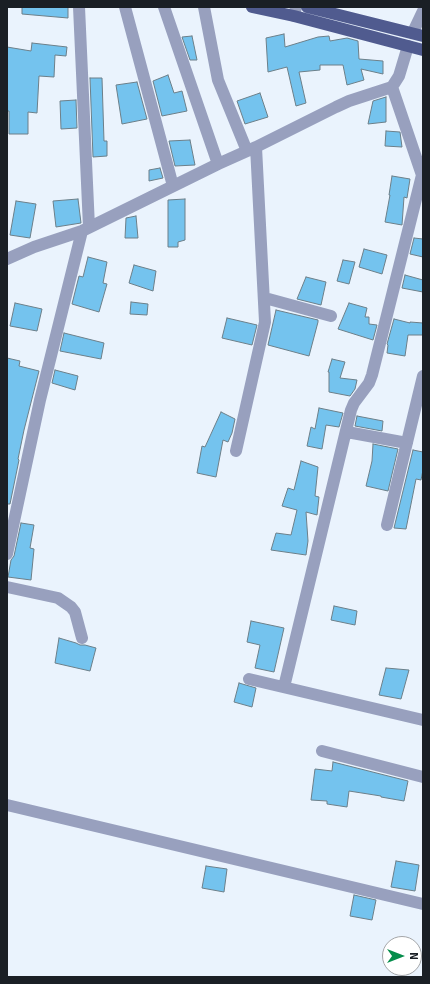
<!DOCTYPE html>
<html>
<head>
<meta charset="utf-8">
<style>
	body { margin:0 }
	#map { position:relative; width:430px; height:984px; overflow:hidden; background:#eaf3fd; font-family:Signika,sans-serif }
	canvas { display:block }
	.frame { position:absolute; inset:0; border:8px solid #1a1f25; pointer-events:none }
	.north { position:absolute; left:382px; top:936px; width:40px; height:40px; box-sizing:border-box; background:#fff; border:1px solid #a3a5a8; border-radius:50%; rotate:90deg; font-size:11px; font-weight:700; line-height:16px; text-align:center; color:#1a1f25 }
	.north::after { content:''; display:block; margin:auto; width:14px; height:18px; background:#058d4b; clip-path:polygon(50% 0,100% 100%,50% 72%,0 100%) }
</style>
</head>
<body>
<div id="map">
<canvas width="430" height="984"></canvas>
<div class="frame"></div>
<div class="north">N</div>
</div>
<script>
const ctx = document.querySelector('canvas').getContext('2d');
ctx.lineJoin = 'round';
function fillPath(path, color) { ctx.fillStyle = color; ctx.fill(path, 'evenodd'); }
const shape = rows => new Path2D(rows.map(r => 'M' + r).join(''));
function trace(path, color, width, dash) { ctx.strokeStyle = color; ctx.lineWidth = width; ctx.lineCap = dash ? 'butt' : 'round'; ctx.setLineDash(dash || []); ctx.stroke(path); }
const building = shape([
	[22,7,68,7,68,18,22,14,22,7],
	[284,34,285,47,318,37,329,36,330,41,347,38,358,41,359,59,383,61,383,74,361,69,364,80,347,85,343,65,320,65,320,70,299,72,306,103,296,106,287,67,268,72,266,38,284,34],
	[192,36,197,60,190,60,182,37,192,36],
	[32,43,67,47,66,56,55,55,54,77,39,76,37,113,28,112,28,134,9,134,9,111,7,111,7,47,31,51,32,43],
	[168,75,174,93,182,91,187,111,162,116,153,81,168,75],
	[90,78,102,78,104,141,107,141,107,156,93,157,90,78],
	[137,82,147,119,122,124,116,85,137,82],
	[260,93,268,117,245,124,237,101,260,93],
	[386,97,386,122,368,124,373,101,386,97],
	[76,100,77,128,61,129,60,101,76,100],
	[386,131,400,132,402,147,385,146,386,131],
	[190,140,195,165,175,166,169,141,190,140],
	[160,168,163,178,149,181,149,170,160,168],
	[392,176,410,179,407,198,404,197,402,225,385,222,390,195,389,195,392,176],
	[78,199,81,223,56,227,53,201,78,199],
	[185,199,185,240,178,242,178,247,168,247,168,200,185,199],
	[16,201,36,204,30,238,10,235,16,201],
	[136,216,138,238,125,238,126,218,136,216],
	[414,238,423,239,423,257,410,254,414,238],
	[364,249,387,255,382,274,359,267,364,249],
	[88,257,107,262,103,283,107,284,99,312,72,304,79,276,83,277,88,257],
	[343,260,355,262,349,284,337,281,343,260],
	[134,265,156,271,153,291,129,283,134,265],
	[405,275,423,280,423,292,402,288,405,275],
	[306,277,326,282,321,305,297,299,306,277],
	[131,302,148,304,147,315,130,314,131,302],
	[15,303,42,309,37,331,10,326,15,303],
	[349,303,367,308,365,317,369,317,369,324,377,325,373,340,338,329,349,303],
	[276,310,318,320,318,322,309,356,268,345,276,310],
	[227,318,257,325,252,345,222,338,227,318],
	[394,319,410,323,410,322,423,323,423,335,408,335,405,356,387,353,388,345,387,344,394,319],
	[64,333,104,343,101,359,60,351,64,333],
	[7,358,20,361,19,366,39,371,24,430,18,459,19,460,10,504,7,504,7,358],
	[332,359,345,362,340,378,357,380,355,389,350,396,329,392,329,372,328,372,332,359],
	[55,370,78,376,75,390,52,383,55,370],
	[319,408,343,413,339,427,326,425,322,449,307,446,311,427,315,429,319,408],
	[221,412,235,419,232,433,228,442,223,440,216,477,197,473,202,446,205,447,221,412],
	[357,416,383,421,382,431,355,426,357,416],
	[373,444,398,449,388,491,366,486,372,461,373,444],
	[413,450,423,452,423,470,421,480,416,479,406,529,394,528,413,450],
	[301,461,318,467,315,496,319,497,317,515,306,512,308,541,306,555,271,550,276,533,291,535,297,510,282,506,288,488,294,490,301,461],
	[21,523,34,525,30,548,34,549,31,580,8,577,11,560,14,556,21,523],
	[334,606,357,611,355,625,331,620,334,606],
	[251,621,284,628,274,672,255,668,260,645,247,642,251,621],
	[59,638,76,643,80,645,85,645,96,648,90,671,55,663,59,638],
	[386,668,409,670,401,699,379,695,386,668],
	[239,683,256,688,252,707,234,702,239,683],
	[333,762,408,781,404,801,381,797,381,796,349,791,347,807,327,804,327,801,311,800,315,769,332,771,333,762],
	[396,861,419,865,415,891,391,887,396,861],
	[206,866,227,869,224,892,202,888,206,866],
	[354,895,376,900,372,920,350,916,354,895]
]);
fillPath(building, '#74c3ee');
trace(building, '#6c7f89', 1);
trace(shape([
	[79,7,89,227],
	[125,7,173,186],
	[164,7,218,164],
	[204,7,218,80,247,151],
	[294,16,296,7],
	[413,32,423,11],
	[392,87,423,178],
	[7,259,34,247,82,231,218,164,256,147,336,107,349,101,392,87,399,76,408,46],
	[265,298,331,316],
	[347,432,407,443],
	[236,451,265,322,256,147],
	[387,525,423,376],
	[7,554,40,400,82,231],
	[7,587,58,598,71,607,75,612,82,638],
	[249,679,423,720],
	[284,687,351,410,354,403,369,383,372,375,422,175],
	[322,751,423,777],
	[7,805,423,904]
]), '#98a0be', 12);
trace(shape([
	[252,7,294,16,423,50],
	[307,7,423,36]
]), '#505b8f', 12);
</script>
</body>
</html>
